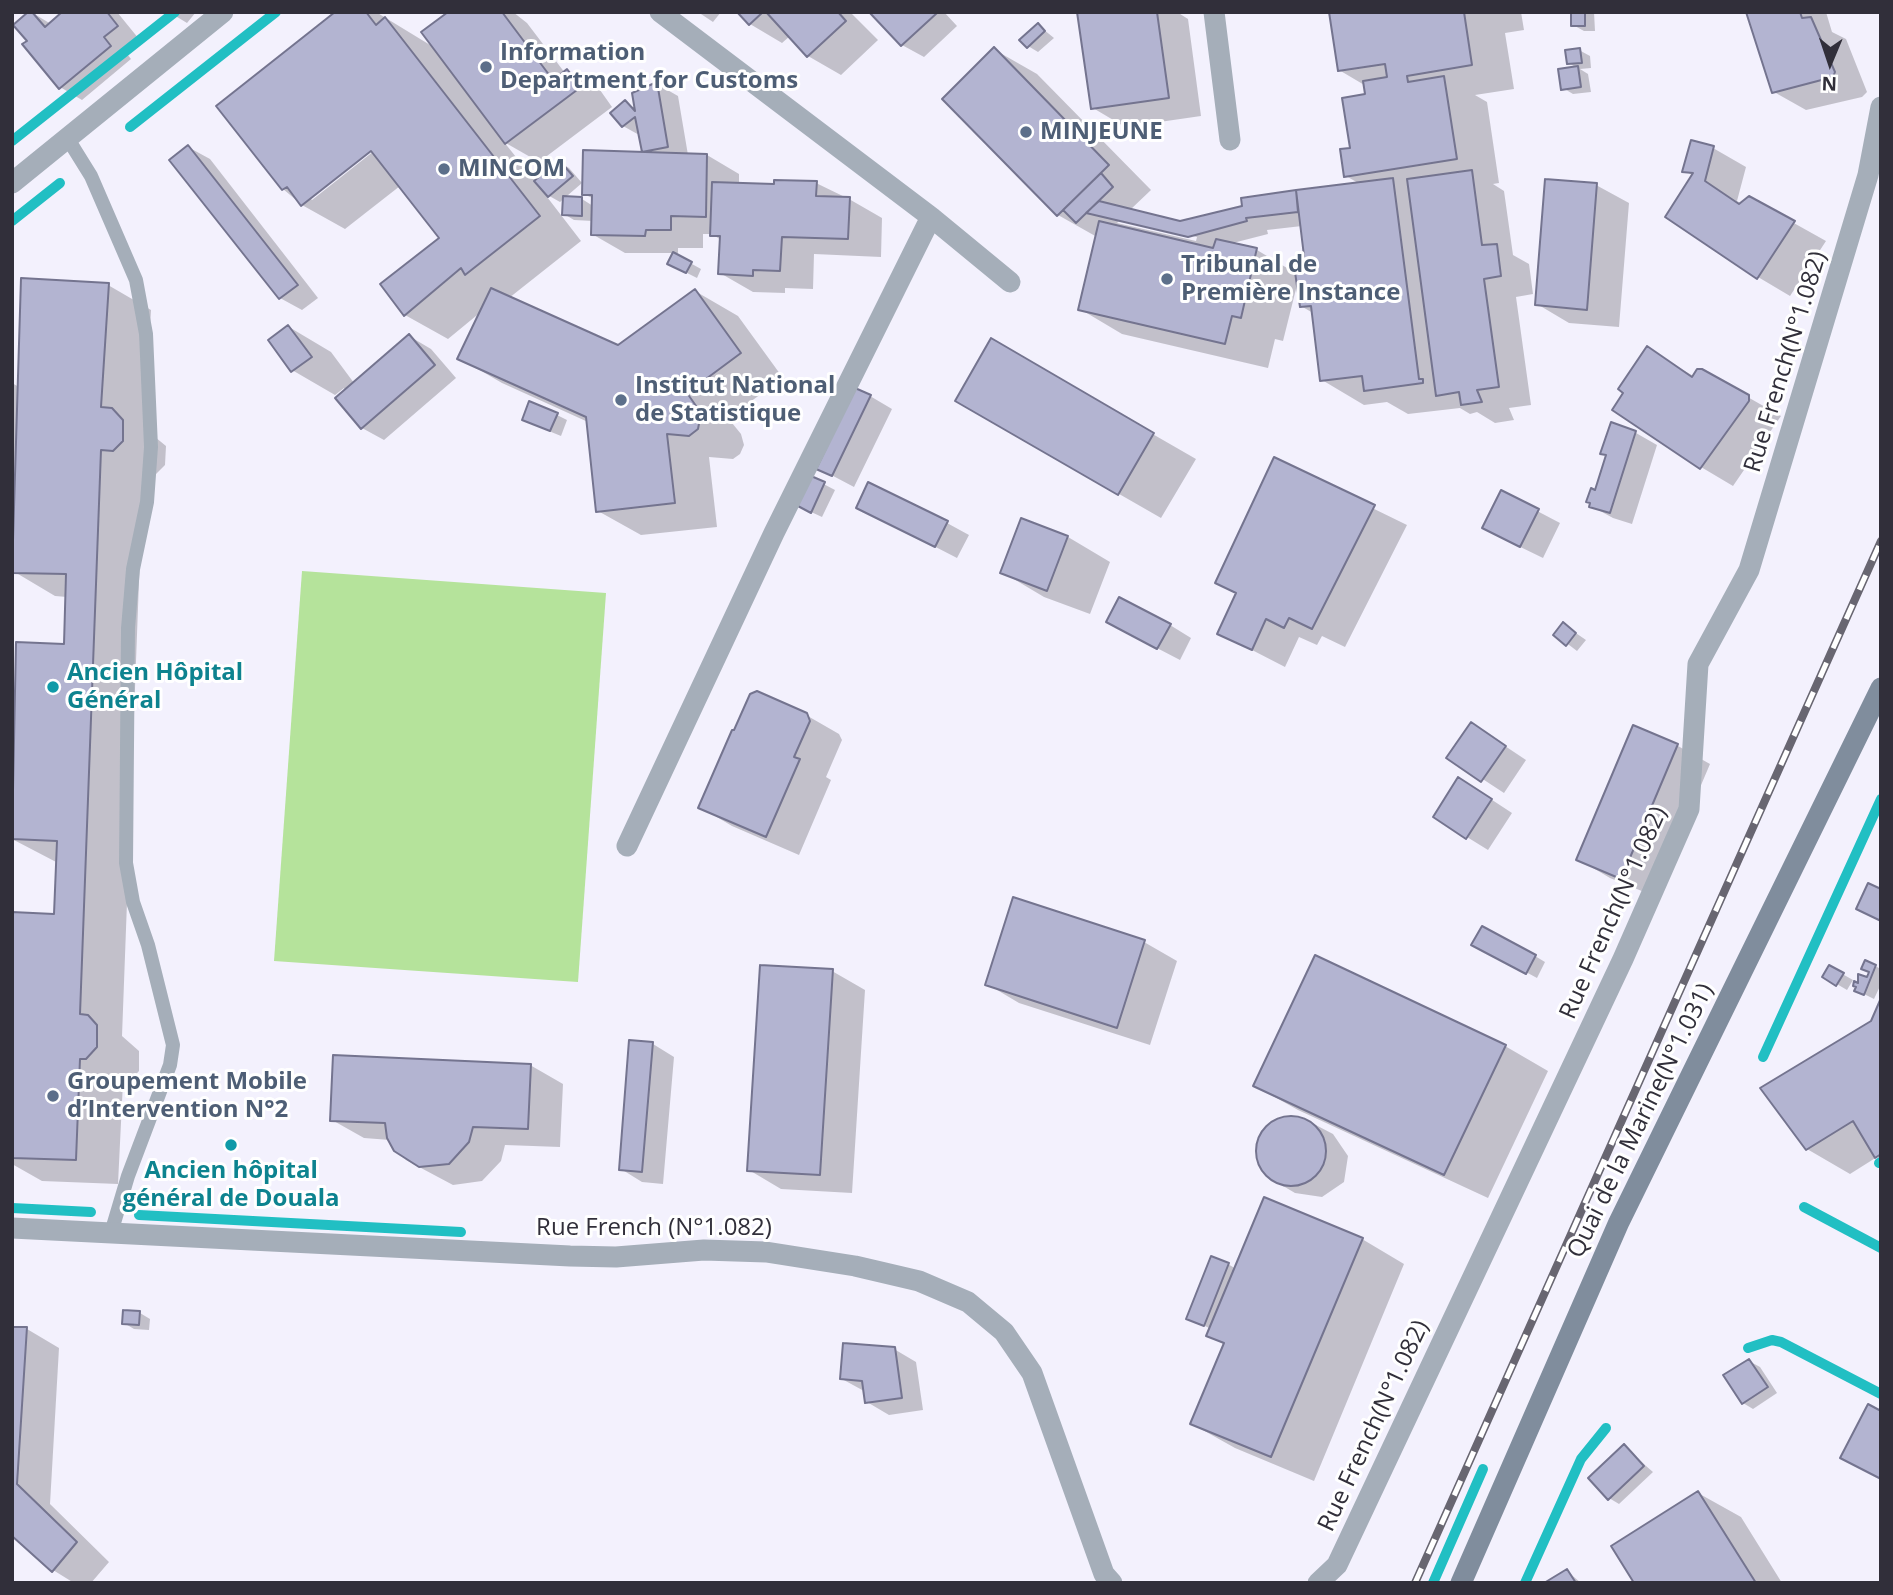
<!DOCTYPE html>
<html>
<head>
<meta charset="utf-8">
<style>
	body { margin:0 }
	#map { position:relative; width:1893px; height:1595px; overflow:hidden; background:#f3f1fd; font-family:"Open Sans",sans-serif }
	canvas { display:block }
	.frame { position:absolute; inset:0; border:14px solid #312f3a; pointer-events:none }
	.north { position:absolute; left:1795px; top:28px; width:70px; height:70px; -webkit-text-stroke:5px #fff; paint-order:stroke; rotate:182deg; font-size:19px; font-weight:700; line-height:28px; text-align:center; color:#312f3a }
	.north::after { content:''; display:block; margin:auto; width:24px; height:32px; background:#312f3a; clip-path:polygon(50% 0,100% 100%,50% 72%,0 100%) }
</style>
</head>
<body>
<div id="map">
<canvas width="1893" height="1595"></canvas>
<div class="frame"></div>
<div class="north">N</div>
</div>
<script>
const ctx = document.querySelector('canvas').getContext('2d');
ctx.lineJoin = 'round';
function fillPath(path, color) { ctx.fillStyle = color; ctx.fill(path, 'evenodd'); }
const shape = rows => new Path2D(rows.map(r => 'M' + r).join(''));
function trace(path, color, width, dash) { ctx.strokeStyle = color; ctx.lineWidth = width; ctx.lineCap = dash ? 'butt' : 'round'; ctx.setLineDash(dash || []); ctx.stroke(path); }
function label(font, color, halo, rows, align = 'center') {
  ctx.font = font + ' "Open Sans",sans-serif'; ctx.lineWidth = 6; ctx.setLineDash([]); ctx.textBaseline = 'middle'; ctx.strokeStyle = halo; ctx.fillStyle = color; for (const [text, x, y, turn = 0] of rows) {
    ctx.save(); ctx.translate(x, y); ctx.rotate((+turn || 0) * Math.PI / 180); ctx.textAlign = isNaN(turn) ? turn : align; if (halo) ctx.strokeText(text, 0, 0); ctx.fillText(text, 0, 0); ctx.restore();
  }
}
fillPath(shape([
	[302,571,606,593,578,982,274,961]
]), '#b5e39b');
fillPath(shape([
	[31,12,51,24,64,12,117,12,139,39,124,50,131,59,82,100,60,87],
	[169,12,196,12,187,23],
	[338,12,376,12,435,48,450,12,513,12,527,23,565,73,567,71,600,90,612,107,539,162,504,142,536,182,559,162,569,168,582,183,560,202,544,193,581,241,509,298,618,347,695,291,738,316,783,378,728,418,741,434,744,445,740,454,733,459,709,457,717,527,641,535,598,511,588,422,502,383,459,358,482,311,448,339,405,315,442,238,400,186,345,229,302,205,283,189],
	[377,144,379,147,312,200,309,197],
	[698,12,721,12,713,22],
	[739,12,850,12,878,40,841,75,808,56,790,36,782,43,750,24],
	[871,12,944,12,957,26,924,57,902,45],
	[1079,12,1177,12,1188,19,1201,116,1125,127,1093,108],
	[1330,12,1521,12,1524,30,1505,33,1514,89,1475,95,1487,102,1499,183,1493,184,1504,191,1513,255,1529,264,1533,294,1516,297,1531,405,1509,408,1514,420,1495,423,1477,412,1470,414,1460,408,1408,414,1387,402,1364,405,1322,380,1313,313,1301,306,1298,281,1283,341,1275,339,1268,368,1122,334,1080,309,1097,237,1058,215,995,50,1037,74,1151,190,1130,210,1180,223,1296,192,1360,184,1346,176,1367,96,1366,86,1339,70],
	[1120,220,1197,237,1196,241,1117,223],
	[1302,226,1306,258,1297,274,1257,250,1229,244,1268,234,1267,230],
	[1572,12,1594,12,1595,31,1584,31,1573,25],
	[1748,12,1826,12,1832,32,1846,39,1867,92,1862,97,1806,110,1774,92],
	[1038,25,1054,38,1038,52,1028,46],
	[1579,50,1590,56,1591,68,1580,69,1588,74,1591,92,1573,94,1563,88,1577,68,1569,63],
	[657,84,678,96,688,155,707,155,739,174,739,184,816,183,849,199,882,218,881,257,814,254,813,289,785,288,785,293,753,292,720,273,721,240,712,234,703,234,703,248,678,248,678,253,625,253,592,234,593,221,574,220,564,214,582,199,593,206,594,199,584,194,648,154,644,151,641,136,623,126,625,103,637,109],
	[188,147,210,159,318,298,302,310,280,298],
	[1713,148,1746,167,1737,201,1742,204,1749,198,1826,241,1790,296,1758,277,1694,176,1685,171],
	[1596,185,1629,203,1619,327,1569,323,1537,304],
	[674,254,701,269,697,278,679,269],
	[108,285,151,310,144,428,166,446,165,465,156,474,143,474,122,1036,139,1051,139,1071,129,1082,123,1082,118,1184,42,1181,12,1164,12,914,56,915,58,863,12,839,12,732,66,646,67,597,55,596,13,571,12,383,19,387],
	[289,327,331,352,354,383,409,336,431,349,456,378,384,440,362,428,344,388,335,395,292,370],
	[991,341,1196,459,1161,518,957,401],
	[1647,349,1695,377,1702,371,1781,416,1733,486,1701,467],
	[870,396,892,409,854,487,818,468],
	[557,415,567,420,561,436,534,425],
	[1612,425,1636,433,1657,445,1632,524,1613,518,1591,506,1607,456],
	[1274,460,1407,525,1345,647,1322,636,1317,645,1299,637,1285,667,1219,633,1238,594,1217,582],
	[812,478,835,490,822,517,809,511],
	[1501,492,1560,523,1543,558,1506,540],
	[858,507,947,523,969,535,957,558],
	[1022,520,1068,537,1110,562,1090,614,1044,597,1002,572],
	[1170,625,1191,638,1180,660,1130,634],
	[1564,625,1586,640,1577,651,1556,635],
	[806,715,839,734,842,740,826,777,831,780,799,855,732,826,700,807],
	[1472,724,1526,760,1504,793,1449,757],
	[1634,728,1678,746,1710,764,1654,896,1610,878,1578,859],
	[1480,792,1512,813,1488,850,1467,837],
	[1144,942,1177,961,1150,1045,1019,1003,987,984],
	[1474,944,1535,956,1545,962,1537,978],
	[1875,966,1881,969,1881,984,1874,999,1856,990,1859,976,1868,979],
	[1830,967,1853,980,1847,990,1825,977],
	[832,971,865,990,852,1193,781,1189,749,1170],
	[1881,1002,1881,1159,1877,1157,1850,1174,1807,1149],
	[653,1044,674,1057,663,1184,642,1182,621,1169],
	[1505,1046,1548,1071,1488,1198,1298,1110,1255,1086],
	[530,1065,563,1084,560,1147,505,1145,501,1161,482,1181,453,1185,406,1160,390,1140,364,1138,332,1120],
	[1283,1117,1310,1122,1333,1134,1348,1156,1344,1182,1322,1197,1295,1193,1273,1180,1257,1158,1261,1132],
	[1362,1239,1404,1264,1314,1481,1235,1448,1192,1424,1225,1345,1208,1335,1211,1329,1189,1318,1228,1264,1236,1269],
	[140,1313,150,1319,149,1330,134,1329,124,1323],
	[27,1329,59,1348,50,1504,109,1562,91,1583,74,1583,53,1570,12,1533],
	[894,1349,916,1362,923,1410,889,1415,867,1402,864,1391,842,1379],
	[1749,1361,1760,1367,1777,1393,1753,1409,1743,1403],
	[1624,1447,1653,1472,1619,1504,1609,1498],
	[1698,1493,1741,1517,1782,1583,1636,1583],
	[1567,1571,1581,1583,1547,1583]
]), '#0003');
trace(shape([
	[130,127,276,12],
	[12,141,175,12],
	[12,221,60,183],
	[1763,1057,1881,799],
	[1879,1163,1881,1162],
	[1804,1207,1881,1248],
	[12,1208,91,1212],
	[139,1215,461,1232],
	[1748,1348,1772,1340,1781,1342,1881,1394],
	[1433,1583,1483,1469],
	[1525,1583,1581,1459,1606,1428]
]), '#21bfc3', 10);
const building = shape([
	[28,12,32,12,45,27,62,12,107,12,118,26,104,37,111,46,59,89,22,44,27,41,13,25,28,12],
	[335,12,366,12,376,25,385,17,540,216,465,275,461,268,404,316,380,284,439,238,371,151,301,206,287,187,282,190,216,106,335,12],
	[448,12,502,12,553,80,567,69,581,87,505,144,421,32,448,12],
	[737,12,763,12,749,25,737,12],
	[766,12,838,12,846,21,807,57,766,12],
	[869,12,936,12,937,13,901,46,869,12],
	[1077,12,1157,12,1169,98,1091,109,1077,12],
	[1329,12,1464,12,1472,65,1407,76,1408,82,1444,76,1457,159,1344,177,1340,149,1350,148,1342,98,1365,94,1363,81,1387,77,1385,64,1338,71,1329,12],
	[1571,12,1585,12,1585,26,1571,26,1571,12],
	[1746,12,1800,12,1802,18,1811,17,1835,72,1833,77,1772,93,1746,12],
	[1038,23,1045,31,1027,48,1019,40,1038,23],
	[994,47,1109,165,1057,216,942,99,994,47],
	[1580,48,1582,63,1567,64,1565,50,1580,48],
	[1578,66,1581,87,1561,90,1558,69,1578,66],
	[657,82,668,147,642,152,635,117,622,127,610,113,625,100,635,111,632,93,657,82],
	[1691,140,1714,146,1705,181,1739,204,1749,196,1795,221,1757,279,1665,217,1693,173,1682,172,1691,140],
	[188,145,298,285,279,299,169,160,188,145],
	[583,150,707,154,706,217,671,216,671,230,646,230,645,236,591,235,592,195,582,195,583,150],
	[559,160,573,176,548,197,534,181,559,160],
	[1472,170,1482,245,1497,244,1501,276,1484,279,1499,387,1477,390,1482,402,1461,405,1459,392,1436,396,1407,179,1472,170],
	[1101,173,1113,187,1076,223,1063,210,1101,173],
	[1393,178,1419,379,1423,379,1423,383,1364,391,1362,376,1320,381,1311,306,1300,307,1293,258,1304,256,1296,190,1393,178],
	[1545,179,1597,183,1587,310,1535,305,1545,179],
	[774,180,817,181,816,196,850,197,848,239,782,237,780,271,753,270,753,276,718,274,720,236,710,236,712,182,774,184,774,180],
	[1296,190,1298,212,1246,218,1247,221,1188,237,1086,213,1099,201,1180,221,1242,206,1241,198,1296,190],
	[563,196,582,197,582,216,562,215,563,196],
	[1099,221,1213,248,1216,239,1257,248,1241,318,1232,316,1225,344,1078,310,1099,221],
	[673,252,692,262,686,273,667,264,673,252],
	[21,278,109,283,101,407,112,408,123,420,123,441,113,451,101,450,80,1014,88,1015,97,1025,97,1047,86,1059,80,1059,76,1160,12,1158,12,912,54,914,57,841,12,839,16,642,64,644,66,574,12,573,21,278],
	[491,288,618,345,695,289,741,353,687,393,701,413,698,429,689,436,667,434,675,503,596,512,586,417,457,359,491,288],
	[288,325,312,357,291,372,268,340,288,325],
	[409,334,435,365,361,429,335,398,409,334],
	[991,338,1154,433,1118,495,955,401,991,338],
	[1647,346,1692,377,1697,369,1702,369,1749,395,1749,401,1700,469,1612,410,1623,393,1618,389,1647,346],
	[855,388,871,395,832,476,816,469,855,388],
	[529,401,558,413,550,431,522,420,529,401],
	[1611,422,1636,431,1610,513,1589,507,1590,503,1586,502,1591,488,1595,490,1606,455,1600,454,1611,422],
	[1274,457,1375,505,1312,629,1289,618,1284,628,1266,619,1252,650,1217,634,1236,593,1215,583,1274,457],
	[811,476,825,482,811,513,796,505,811,476],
	[868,482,948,521,935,547,856,508,868,482],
	[1501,490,1539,509,1520,547,1482,528,1501,490],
	[1021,518,1068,536,1047,591,1000,573,1021,518],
	[1119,597,1171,624,1157,649,1106,622,1119,597],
	[1563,622,1576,633,1566,646,1553,635,1563,622],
	[757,691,807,713,810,721,794,757,800,759,766,837,698,808,732,730,734,730,750,694,757,691],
	[1471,722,1506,746,1481,782,1446,758,1471,722],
	[1633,725,1678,744,1621,879,1576,860,1633,725],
	[1458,777,1492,799,1466,839,1433,817,1458,777],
	[1868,883,1881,889,1881,921,1856,909,1868,883],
	[1013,897,1145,940,1117,1028,985,985,1013,897],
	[1482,926,1536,955,1526,974,1471,945,1482,926],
	[1315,955,1506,1045,1444,1175,1253,1086,1315,955],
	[1865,960,1876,965,1864,995,1854,991,1856,987,1853,986,1854,981,1858,983,1858,974,1867,977,1869,972,1861,969,1865,960],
	[760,965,833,969,820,1175,747,1171,760,965],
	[1829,965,1844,973,1836,986,1822,977,1829,965],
	[1881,998,1881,1154,1875,1158,1853,1121,1806,1150,1760,1088,1871,1021,1881,998],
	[629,1040,653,1042,642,1172,619,1170,629,1040],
	[333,1055,531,1064,528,1129,473,1127,469,1142,449,1164,419,1167,394,1151,387,1138,385,1123,330,1121,333,1055],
	'1256 1151a35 35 0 1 1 70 0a35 35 0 1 1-70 0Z',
	[1264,1197,1363,1238,1271,1457,1190,1424,1224,1343,1206,1336,1264,1197],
	[1211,1256,1229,1263,1204,1326,1186,1319,1211,1256],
	[123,1310,140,1311,139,1325,122,1324,123,1310],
	[12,1327,27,1327,17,1484,77,1542,52,1572,12,1536,12,1327],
	[843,1343,895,1347,902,1398,865,1403,862,1381,840,1379,843,1343],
	[1749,1359,1768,1387,1742,1404,1723,1375,1749,1359],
	[1868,1404,1881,1411,1881,1479,1840,1458,1868,1404],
	[1624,1444,1644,1466,1608,1500,1588,1478,1624,1444],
	[1698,1491,1756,1583,1634,1583,1611,1546,1698,1491],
	[1567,1569,1576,1583,1544,1583,1567,1569]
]);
fillPath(building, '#b3b4d1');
trace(building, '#74748f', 2);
trace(shape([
	[68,139,91,176,136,280,146,334,151,447,147,502,133,569,128,628,126,863,133,902,148,945,173,1045,170,1065,128,1176,111,1233]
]), '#a5aeb9', 14);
trace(shape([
	[660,12,931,217,1010,282],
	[1214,12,1230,140],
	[12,183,223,12],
	[627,846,774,533,931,217],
	[12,1228,570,1256,616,1257,704,1250,766,1252,855,1266,919,1281,968,1302,1004,1332,1032,1373,1104,1574,1112,1583],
	[1318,1583,1337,1565,1623,959,1689,809,1698,664,1749,570,1868,175,1881,107]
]), '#a5aeb9', 21);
trace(shape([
	[1461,1583,1619,1222,1881,688]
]), '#808d9d', 21);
const rail = shape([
	[1415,1583,1881,541]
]);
trace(rail, '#686671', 8);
trace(rail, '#fff', 5, [16]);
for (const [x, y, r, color] of [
	[486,67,7,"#5c6f8a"],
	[1026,132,7,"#5c6f8a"],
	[444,169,7,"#5c6f8a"],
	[1167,279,7,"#5c6f8a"],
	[621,400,7,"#5c6f8a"],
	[53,687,7,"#0f9aa8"],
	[53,1096,7,"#5c6f8a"],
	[231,1145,7,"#0f9aa8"]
]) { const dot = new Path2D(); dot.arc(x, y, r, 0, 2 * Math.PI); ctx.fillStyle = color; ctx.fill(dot); trace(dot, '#fff', 2.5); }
label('bold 24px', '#4e5e75', '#fff', [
	["Information",500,53],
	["Department for Customs",500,81],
	["MINJEUNE",1040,132],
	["MINCOM",458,169],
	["Tribunal de",1181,265],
	["Première Instance",1181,293],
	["Institut National",635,386],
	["de Statistique",635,414],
	["Groupement Mobile",67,1082],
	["d’Intervention N°2",67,1110]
], 'left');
label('24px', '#312f3a', '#fff', [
	["Rue French(N°1.082)",1786,362,-73],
	["Rue French(N°1.082)",1614,913,-66],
	["Quai de la Marine(N°1.031)",1641,1121,-64],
	["Rue French (N°1.082)",654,1228],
	["Rue French(N°1.082)",1374,1426,-65]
]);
label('bold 24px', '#0d838f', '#fff', [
	["Ancien Hôpital",67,673],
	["Général",67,701],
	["Ancien hôpital",231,1171,"center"],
	["général de Douala",231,1199,"center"]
], 'left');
</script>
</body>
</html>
